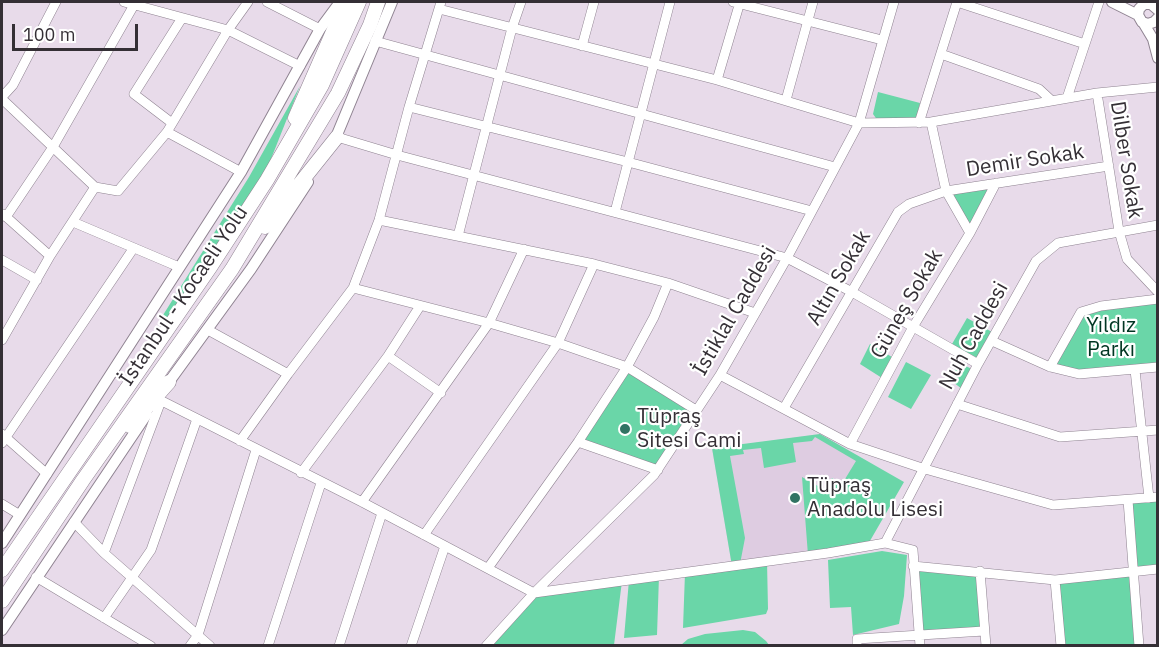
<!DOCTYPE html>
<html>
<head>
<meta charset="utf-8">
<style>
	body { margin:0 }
	#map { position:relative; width:1159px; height:647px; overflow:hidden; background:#e8dbea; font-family:"IBM Plex Sans",sans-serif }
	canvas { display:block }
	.frame { position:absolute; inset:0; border:3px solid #342f35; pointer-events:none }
	.scale { position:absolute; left:12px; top:24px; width:126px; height:27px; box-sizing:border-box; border:3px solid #342f35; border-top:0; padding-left:8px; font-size:18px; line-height:21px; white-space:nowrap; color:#342f35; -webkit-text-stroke:4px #fff; paint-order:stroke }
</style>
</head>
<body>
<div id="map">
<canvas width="1159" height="647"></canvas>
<div class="frame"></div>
<div class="scale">100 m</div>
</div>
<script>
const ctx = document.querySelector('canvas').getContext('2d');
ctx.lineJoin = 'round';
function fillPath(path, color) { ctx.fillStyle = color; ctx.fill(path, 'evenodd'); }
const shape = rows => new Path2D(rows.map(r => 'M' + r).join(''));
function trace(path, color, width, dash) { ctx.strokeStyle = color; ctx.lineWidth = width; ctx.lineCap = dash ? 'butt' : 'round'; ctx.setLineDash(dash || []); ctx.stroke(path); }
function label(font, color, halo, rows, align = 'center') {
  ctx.font = font + ' "IBM Plex Sans",sans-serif'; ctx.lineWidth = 4.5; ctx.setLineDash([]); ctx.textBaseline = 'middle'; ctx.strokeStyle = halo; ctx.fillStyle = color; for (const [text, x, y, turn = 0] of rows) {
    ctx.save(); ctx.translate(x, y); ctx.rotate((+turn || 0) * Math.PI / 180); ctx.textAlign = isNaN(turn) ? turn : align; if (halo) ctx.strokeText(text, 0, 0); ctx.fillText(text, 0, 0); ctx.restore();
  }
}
fillPath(shape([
	[820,434,870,463,867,546,732,566,712,449]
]), '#decce1');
fillPath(shape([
	[300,86,263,179,167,325,160,320,249,177],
	[878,92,920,103,916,120,878,121,873,114],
	[996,183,970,233,946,191],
	[1157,299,1157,367,1079,374,1050,367,1081,312],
	[967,318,992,332,977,358,952,344],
	[870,344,892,357,882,378,860,364],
	[906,362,931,375,911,409,888,397],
	[959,363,972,369,962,389,949,379],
	[627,367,696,410,658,470,578,442],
	[820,434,904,482,867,546,808,555,802,477,825,490,832,478,842,484,856,461,815,437,812,441,793,443,796,462,764,468,761,448,743,450,744,454,730,456,745,538,740,564,767,561,768,609,766,614,683,628,685,573,732,566,712,448],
	[1157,497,1157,569,1133,572,1139,645,1061,645,1055,580,1132,572,1128,500],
	[882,551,907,555,904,596,899,624,853,635,851,607,830,608,828,560],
	[913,566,980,571,984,631,919,635],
	[659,576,657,635,624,638,629,580],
	[622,581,614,645,487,646,534,593],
	[743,630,755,632,766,641,769,645,681,645,688,639,705,634]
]), '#6ad6a8');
const minor = shape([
	[124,2,228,30,300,66],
	[267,2,320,29],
	[733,2,882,40],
	[957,2,1085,44],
	[439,9,717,80,859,123,931,122,1097,93,1158,87],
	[375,41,835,167],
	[582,46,594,2],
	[941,54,1039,89,1052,101],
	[717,80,740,2],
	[1097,93,1119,231,1127,259,1158,292],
	[2,97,13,85,56,2],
	[1067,98,1099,2],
	[2,99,95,187,118,191,167,132,228,30,248,2],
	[786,100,813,2],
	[409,107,628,162,812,211],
	[931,122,946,191,970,233],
	[172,123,134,94,182,18],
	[919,123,957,2],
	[167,132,241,172],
	[337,137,397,155,787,258,852,292,978,364],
	[615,212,670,2],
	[3,214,50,256],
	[6,217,53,147,134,5],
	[379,220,594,264,668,283,755,313],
	[73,222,179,267],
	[458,236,512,28,521,2],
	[2,260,37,280],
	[353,288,489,323,558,343,627,367,696,410],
	[208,330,288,374],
	[2,340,50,256,95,187],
	[992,341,1050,367,1079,374,1158,367],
	[388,356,441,393],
	[1050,367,1081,312,1101,306,1158,299],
	[1135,370,1149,498],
	[720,375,850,444,925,469,1053,505,1158,497],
	[158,399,362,502,534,593,828,553,885,543,913,550,920,646],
	[957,404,1060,437,1158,430],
	[784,408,898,212,909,204,946,191,1109,166],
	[2,434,47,474],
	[240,441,288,374,353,288,379,220,409,107,441,2],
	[578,442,658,470],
	[2,443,133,249],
	[850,444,913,327,970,233,996,183],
	[301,473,388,356,420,306],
	[1128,500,1139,646],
	[362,502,489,323,524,249],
	[2,504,20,515],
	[74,522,104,553,210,646],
	[424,535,558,343,594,264],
	[885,543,978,364,1036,261,1058,243,1158,225],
	[104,553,161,401],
	[913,566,1055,580,1158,569],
	[488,568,578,442,627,367,654,317,668,283],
	[980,571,986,646],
	[36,577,151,646],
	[1055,580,1061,646],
	[104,618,151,550,197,419],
	[190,646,198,635,256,450],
	[268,646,321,483],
	[339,646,382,513],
	[411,646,445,546],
	[486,646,534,593,654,475,720,375,787,258,859,123,894,2],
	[857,646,857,639,984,631]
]);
const major = shape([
	[1112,2,1138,15],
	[1158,10,1151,4,1144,4,1139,9,1138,15,1142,22,1148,24,1154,22,1158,18],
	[1144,24,1153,39,1158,58],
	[334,142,392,2],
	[166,386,251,269,308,182],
	[2,543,241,172,320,29,340,2],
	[2,630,147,414]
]);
const highway = shape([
	[295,118,346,2],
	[265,227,337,137],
	[130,426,169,382],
	[2,570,211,266,267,180,322,85,359,2],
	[2,601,83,480,232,269,338,93,370,25,378,2]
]);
trace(minor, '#8f8391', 10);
trace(major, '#8f8391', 12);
trace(highway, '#8f8391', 15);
trace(minor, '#fff', 9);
trace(major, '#fff', 10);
trace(highway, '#fff', 14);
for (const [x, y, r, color] of [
	[625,429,6,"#317363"],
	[795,498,6,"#317363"]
]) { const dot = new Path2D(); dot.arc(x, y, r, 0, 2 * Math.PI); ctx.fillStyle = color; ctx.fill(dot); trace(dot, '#fff', 2); }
label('21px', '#342f35', '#fff', [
	["Dilber Sokak",1126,160,81],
	["Demir Sokak",1025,161,-9],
	["Altın Sokak",839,278,-60],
	["İstanbul - Kocaeli Yolu",184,296,-56],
	["Güneş Sokak",907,304,-60],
	["İstiklal Caddesi",735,311,-60],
	["Nuh Caddesi",974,336,-61]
]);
label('21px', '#003522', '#fff', [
	["Yıldız",1111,326],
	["Parkı",1111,350]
]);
label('21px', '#342f35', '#fff', [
	["Tüpraş",637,417],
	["Sitesi Cami",637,441],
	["Tüpraş",807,486],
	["Anadolu Lisesi",807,510]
], 'left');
</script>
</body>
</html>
